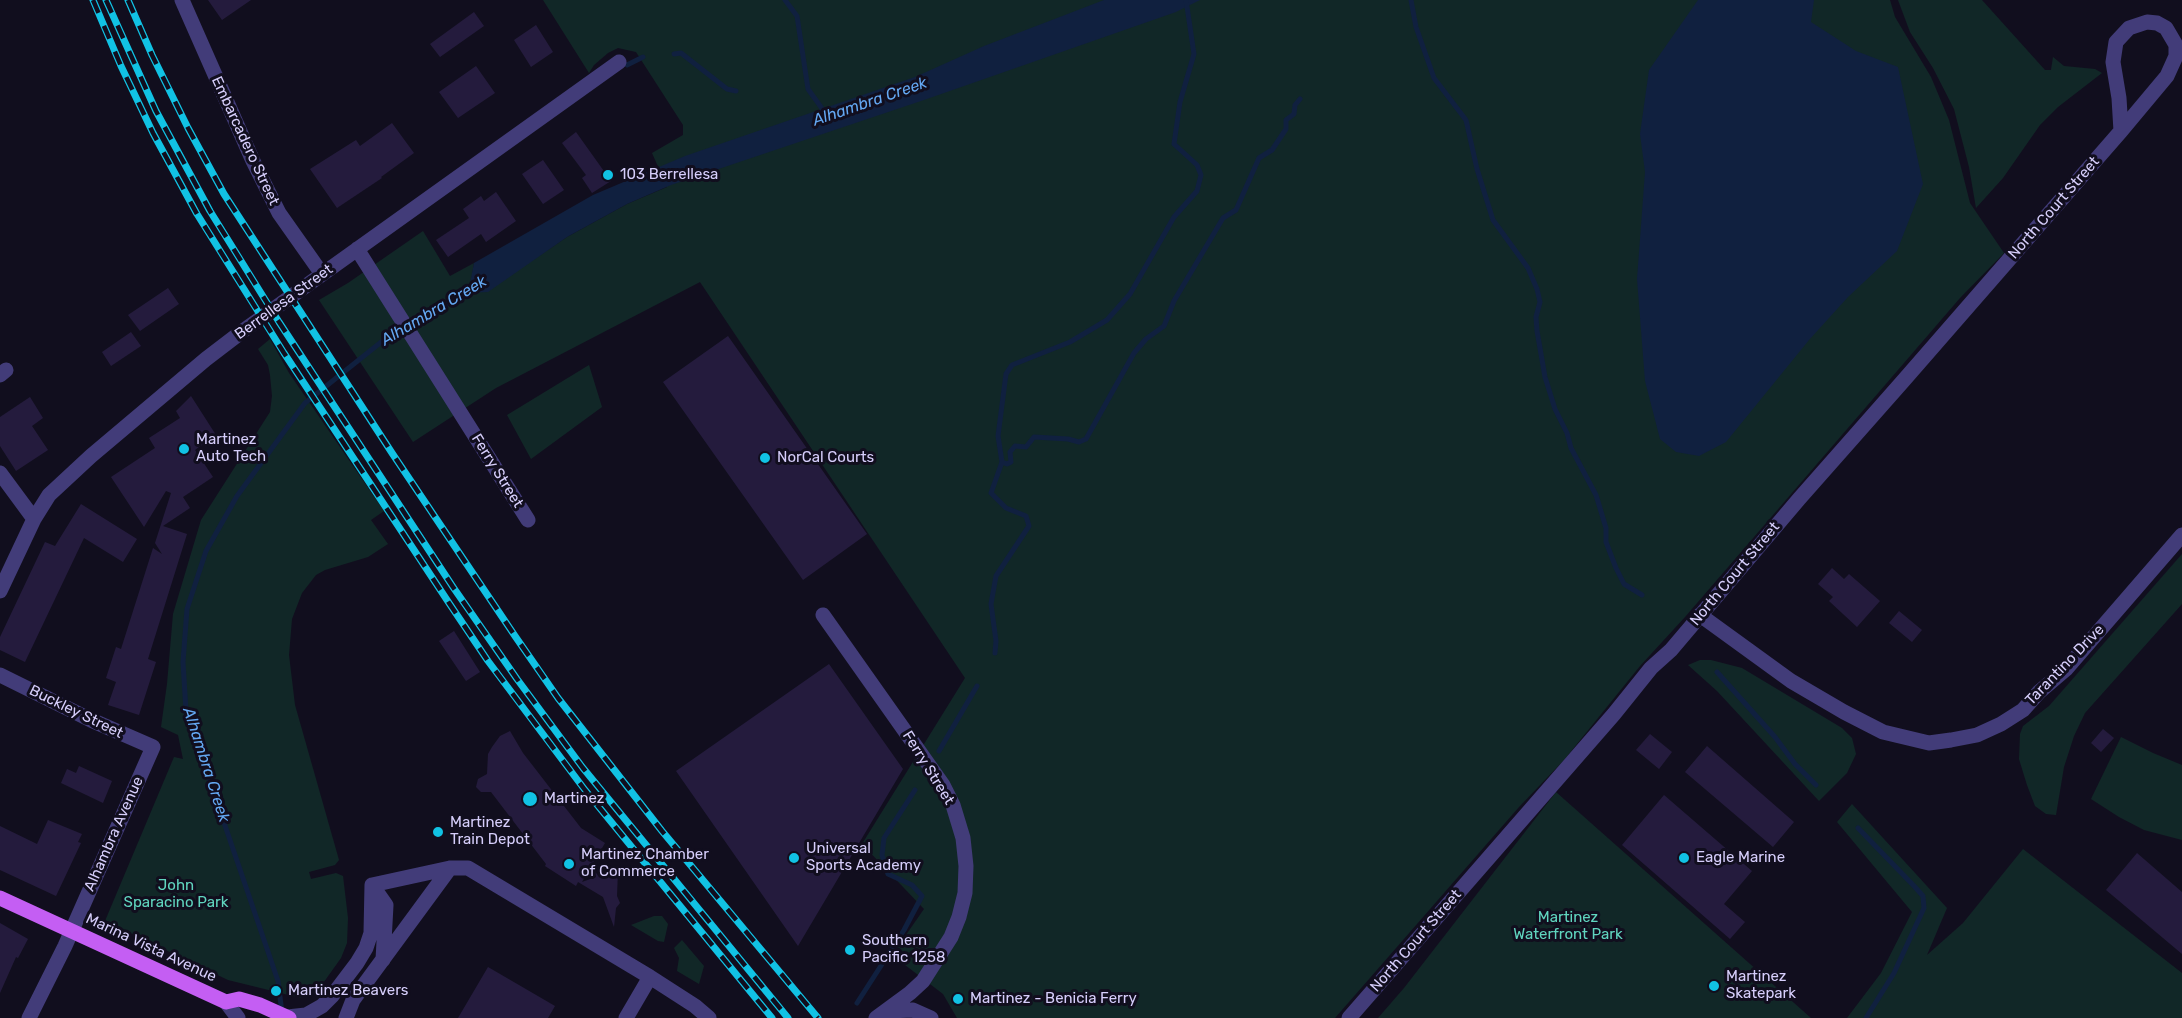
<!DOCTYPE html>
<html>
<head>
<meta charset="utf-8">
<style>
	body { margin:0 }
	canvas { display:block; background:#110e1e }
</style>
</head>
<body>
<canvas width="2182" height="1018"></canvas>
<script>
const ctx = document.querySelector('canvas').getContext('2d');
ctx.lineJoin = 'round';
function fillPath(path, color) { ctx.fillStyle = color; ctx.fill(path, 'evenodd'); }
const shape = rows => new Path2D(rows.map(r => 'M' + r).join(''));
function trace(path, color, width, dash) { ctx.strokeStyle = color; ctx.lineWidth = width; ctx.lineCap = dash ? 'butt' : 'round'; ctx.setLineDash(dash || []); ctx.stroke(path); }
function label(font, color, halo, rows, align = 'center') {
  ctx.font = font + ' Rubik,sans-serif'; ctx.lineWidth = 6; ctx.setLineDash([]); ctx.textBaseline = 'middle'; ctx.strokeStyle = halo; ctx.fillStyle = color; for (const [text, x, y, turn = 0] of rows) {
    ctx.save(); ctx.translate(x, y); ctx.rotate((+turn || 0) * Math.PI / 180); ctx.textAlign = isNaN(turn) ? turn : align; if (halo) ctx.strokeText(text, 0, 0); ctx.fillText(text, 0, 0); ctx.restore();
  }
}
fillPath(shape([
	[543,0,1890,0,1895,17,1931,77,1949,120,1970,203,2004,253,1960,298,1685,617,1640,666,1564,760,1519,807,1335,1018,957,1018,943,994,892,955,924,909,862,844,965,678,700,282,496,388,413,442,319,300,348,283,423,231,450,276,474,263,469,293,530,262,567,237,627,204,667,187,652,153,683,135,683,125,636,52,618,48,608,53,594,65,589,73],
	[1898,0,1982,0,2045,70,2051,70,2053,57,2064,66,2095,69,2102,73,2058,107,2040,125,2003,178,1976,208,1969,167,1954,109,1933,68,1910,32],
	[270,339,289,373,384,511,371,520,388,544,368,557,325,570,316,575,302,593,292,619,289,655,295,705,339,860,335,865,309,872,311,879,336,873,343,876,348,918,347,943,341,958,316,993,301,998,228,980,105,921,174,757,183,759,178,735,161,727,167,684,173,614,201,520,270,412,272,396,270,375,268,365,258,349],
	[589,365,602,407,531,459,507,415],
	[2182,554,2182,604,2085,713,2074,736,2064,767,2056,815,2046,814,2035,806,2027,785,2019,759,2020,734,2023,726,2049,706],
	[1700,660,1711,660,1742,668,1842,728,1852,738,1856,754,1847,773,1819,801,1717,691,1688,665],
	[2121,737,2153,753,2182,765,2182,840,2144,830,2119,817,2091,799],
	[1556,792,1811,1018,1378,1018,1404,988],
	[1852,804,1947,908,1927,955,1963,923,2023,849,2182,973,2182,1018,1847,1018,1881,973,1912,912,1837,822],
	[654,916,662,916,668,924,664,942,658,941,631,925],
	[682,940,704,966,699,984,677,971,679,958,674,948]
]), '#112727');
fillPath(shape([
	[1104,0,1200,0,1176,12,924,100,671,185,627,204,567,237,488,292,468,293,474,263,593,195,685,156,915,77,984,46],
	[1698,0,1814,0,1811,22,1856,51,1898,67,1923,184,1897,251,1848,297,1809,340,1726,442,1699,456,1676,452,1660,439,1645,381,1637,279,1645,172,1640,134,1649,70]
]), '#10203f');
trace(shape([
	[785,0,797,16,808,89,826,114],
	[1411,0,1416,27,1434,78,1466,120,1477,169,1493,220,1528,268,1537,289,1540,302,1536,317,1537,331,1545,377,1555,409,1567,433,1571,448,1596,495,1606,528,1606,542,1616,568,1624,584,1642,595],
	[674,54,681,53,727,89,736,91],
	[627,65,643,57],
	[1002,462,1007,464,1011,462,1010,452,1015,446,1026,447,1034,437,1068,439,1079,442,1086,439,1134,353,1146,339,1164,326,1174,301,1223,218,1236,210,1259,158,1272,150,1286,129,1286,120,1294,114,1295,105,1300,99],
	[995,653,996,641,991,604,996,576,1029,526,1026,516,1006,508,991,493,1002,462,998,436,1006,374,1012,365,1070,342,1107,320,1130,294,1174,217,1197,191,1201,175,1197,165,1174,144,1180,102,1194,54,1186,0],
	[1717,672,1775,737,1795,764,1816,785],
	[939,751,977,686],
	[1858,828,1915,887,1923,896,1924,908,1894,973,1866,1018],
	[857,1003,904,930,922,896,912,885,888,874,882,855,884,838,915,790],
	[282,1013,278,981,186,711,183,662,187,609,206,551,237,496,305,403,385,339,474,289]
]), '#10203f', 5);
fillPath(shape([
	[208,0,251,0,222,20],
	[474,12,484,26,440,57,430,44],
	[536,25,553,52,531,67,514,40],
	[476,66,495,93,458,118,439,92],
	[392,123,414,153,381,177,382,178,337,208,310,169,356,140,360,146],
	[576,132,611,181,592,193,582,178,586,175,562,143],
	[543,160,564,190,543,204,522,174],
	[496,192,516,221,486,242,481,234,448,257,436,240,469,218,463,209,481,196,484,201],
	[168,288,179,304,140,331,128,315],
	[131,332,141,346,111,366,102,352],
	[728,336,867,534,803,580,663,382],
	[191,396,216,435,195,450,213,477,183,497,190,508,163,526,187,534,148,659,156,662,139,715,108,705,116,682,106,678,116,647,121,649,153,548,162,554,155,543,171,493,166,491,144,527,111,477,155,448,149,438,180,418,176,411],
	[30,397,43,418,32,426,48,450,16,471,0,446,0,417],
	[81,504,137,539,123,562,84,538,25,662,0,650,0,637,45,542,55,546],
	[1832,568,1844,579,1849,574,1880,601,1857,627,1829,601,1833,597,1818,584],
	[1899,611,1922,630,1912,642,1889,623],
	[454,631,480,672,466,681,439,641],
	[829,664,903,769,798,946,676,771],
	[2103,729,2114,738,2101,752,2091,743],
	[510,731,523,753,581,828,605,843,582,882,596,877,594,871,599,876,618,870,617,896,620,903,616,908,614,927,603,897,578,882,576,886,545,866,546,864,491,792,481,792,476,787,478,779,487,774,488,754,492,747,500,736],
	[1650,734,1672,752,1659,769,1636,750],
	[1707,746,1794,822,1773,847,1685,772],
	[79,766,112,781,103,803,61,783,67,769,76,773],
	[1664,795,1752,871,1724,904,1745,922,1730,939,1622,845],
	[48,820,82,834,78,842,81,843,56,896,0,870,0,826,37,844],
	[2137,853,2182,892,2182,954,2106,890],
	[0,923,28,939,18,958,16,957,0,993],
	[488,967,555,1006,548,1018,458,1018]
]), '#241b3d');
trace(shape([
	[182,0,253,161,279,213,322,274],
	[357,249,528,520],
	[0,375,6,370],
	[0,473,34,519],
	[0,591,34,519,49,495,91,456,206,359,240,333,619,62],
	[823,615,943,785,953,805,963,838,966,866,965,893,959,917,951,937,923,981,910,993,876,1018],
	[1700,615,1791,681,1844,712,1883,732,1929,743,1951,740,1977,735,2001,724,2023,710,2039,692,2066,669,2182,535],
	[0,675,91,720,153,747,65,946,29,1018],
	[372,885,450,868,468,868,650,977,695,1006,709,1018],
	[372,885,386,905,383,960],
	[226,1002,238,1018],
	[887,1011,913,1010,931,1018],
	[278,1018,306,1015,322,1006,332,996,357,963,366,948,371,933,372,885],
	[346,1018,353,1000,450,868],
	[626,1018,650,977],
	[1349,1018,1614,714,1651,668,1671,650,1799,499,1904,380,2121,131,2167,76,2176,56,2176,45,2166,28,2157,23,2147,22,2129,28,2116,42,2113,62,2119,98,2121,131]
]), '#423c79', 15);
trace(shape([
	[0,898,226,1002,239,999,260,1005,289,1018]
]), '#c45ef3', 15);
const rail = shape([
	[93,0,121,66,153,133,197,214,284,353,449,603,488,661,585,790,772,1018],
	[106,0,156,111,210,211,279,322,453,587,517,679,583,768,788,1018],
	[128,0,152,55,188,128,224,194,392,453,515,636,558,698,662,831,818,1018]
]);
trace(rail, '#11c2e4', 7);
trace(rail, '#110e1e', 4.5, [14]);
for (const [x, y, r, color] of [
	[608,175,6,"#11c2e4"],
	[184,449,6,"#11c2e4"],
	[765,458,6,"#11c2e4"],
	[530,799,8,"#11c2e4"],
	[438,832,6,"#11c2e4"],
	[794,858,6,"#11c2e4"],
	[1684,858,6,"#11c2e4"],
	[569,864,6,"#11c2e4"],
	[850,950,6,"#11c2e4"],
	[1714,986,6,"#11c2e4"],
	[276,991,6,"#11c2e4"],
	[958,999,6,"#11c2e4"]
]) { const dot = new Path2D(); dot.arc(x, y, r, 0, 2 * Math.PI); ctx.fillStyle = color; ctx.fill(dot); trace(dot, '#110e1e', 2); }
label('15px', '#d6cefb', '#110e1e', [
	["Embarcadero Street",245,141,65],
	["North Court Street",2054,208,-49],
	["Berrellesa Street",284,302,-36],
	["Ferry Street",497,471,58],
	["North Court Street",1735,574,-50],
	["Tarantino Drive",2065,665,-46],
	["Buckley Street",76,712,26],
	["Ferry Street",928,768,58],
	["Alhambra Avenue",114,834,-66],
	["North Court Street",1416,941,-49],
	["Marina Vista Avenue",151,948,25]
]);
label('15px', '#d6cefb', '#110e1e', [
	["103 Berrellesa",620,175],
	["Martinez",196,440],
	["Auto Tech",196,457],
	["NorCal Courts",777,458],
	["Martinez",544,799],
	["Martinez",450,823],
	["Train Depot",450,840],
	["Universal",806,849],
	["Sports Academy",806,866],
	["Martinez Chamber",581,855],
	["of Commerce",581,872],
	["Eagle Marine",1696,858],
	["Southern",862,941],
	["Pacific 1258",862,958],
	["Martinez",1726,977],
	["Skatepark",1726,994],
	["Martinez Beavers",288,991],
	["Martinez - Benicia Ferry",970,999]
], 'left');
label('15px', '#60d5bf', '#110e1e', [
	["John",176,886],
	["Sparacino Park",176,903],
	["Martinez",1568,918],
	["Waterfront Park",1568,935]
]);
label('italic 16px', '#64a8f3', '#110e1e', [
	["Alhambra Creek",870,102,-19],
	["Alhambra Creek",434,311,-31],
	["Alhambra Creek",206,765,72]
]);
</script>
</body>
</html>
